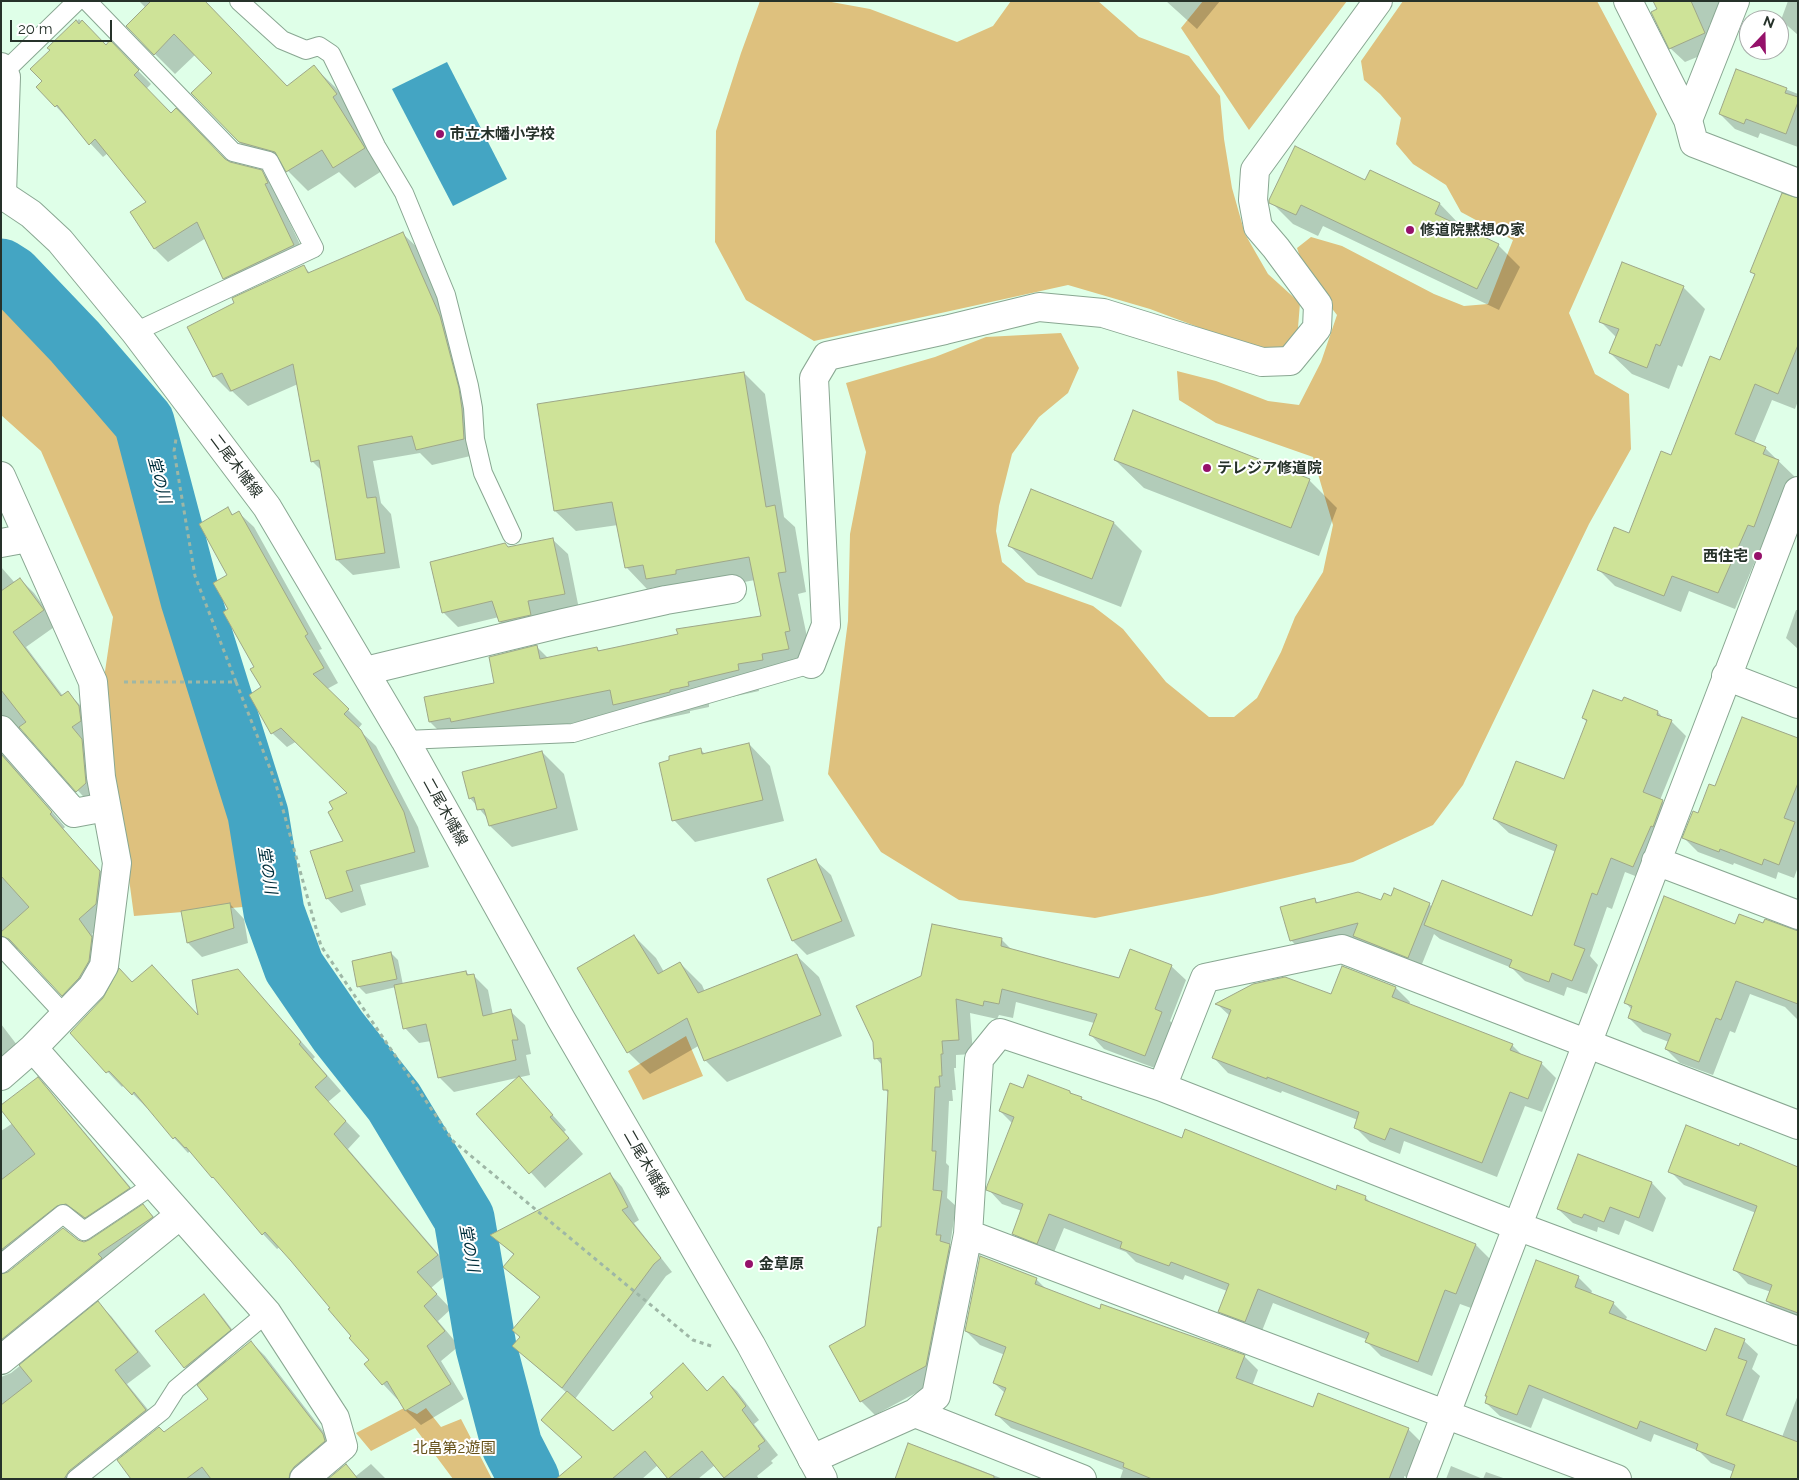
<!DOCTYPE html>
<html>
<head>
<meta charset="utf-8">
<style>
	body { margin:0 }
	#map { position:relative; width:1799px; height:1480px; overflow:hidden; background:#dfffe8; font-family:Raleway,sans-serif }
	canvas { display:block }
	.frame { position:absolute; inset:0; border:2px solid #26322a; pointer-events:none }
	.north { position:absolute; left:1739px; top:10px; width:50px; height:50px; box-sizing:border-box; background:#fff; border:1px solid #a8adaa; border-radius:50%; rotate:21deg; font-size:14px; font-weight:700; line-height:20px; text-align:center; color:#26322a }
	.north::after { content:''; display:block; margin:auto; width:18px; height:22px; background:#95116a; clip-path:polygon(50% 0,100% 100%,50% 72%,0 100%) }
	.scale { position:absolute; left:10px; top:20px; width:102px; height:22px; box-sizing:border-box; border:2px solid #26322a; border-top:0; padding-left:6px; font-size:15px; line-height:18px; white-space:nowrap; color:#26322a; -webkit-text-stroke:4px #fff; paint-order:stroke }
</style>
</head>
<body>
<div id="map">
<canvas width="1799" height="1480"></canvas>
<div class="frame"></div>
<div class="north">N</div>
<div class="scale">20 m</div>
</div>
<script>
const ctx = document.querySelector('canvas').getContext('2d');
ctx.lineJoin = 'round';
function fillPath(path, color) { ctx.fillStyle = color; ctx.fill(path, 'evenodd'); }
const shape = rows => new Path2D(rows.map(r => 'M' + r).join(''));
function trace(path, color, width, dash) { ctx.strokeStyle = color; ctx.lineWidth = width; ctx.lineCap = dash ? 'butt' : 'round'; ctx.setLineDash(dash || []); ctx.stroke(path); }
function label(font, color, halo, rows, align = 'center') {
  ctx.font = font + ' Raleway,"Noto Sans JP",sans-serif'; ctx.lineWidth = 4; ctx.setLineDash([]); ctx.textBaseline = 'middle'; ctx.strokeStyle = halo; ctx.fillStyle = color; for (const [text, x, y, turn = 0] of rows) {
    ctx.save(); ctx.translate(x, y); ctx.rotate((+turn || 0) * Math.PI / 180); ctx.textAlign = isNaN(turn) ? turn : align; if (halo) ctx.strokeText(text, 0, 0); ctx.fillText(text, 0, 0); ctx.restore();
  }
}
fillPath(shape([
	[760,1,826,1,870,9,957,42,993,26,1011,1,1098,1,1139,37,1189,56,1220,96,1224,139,1232,188,1245,234,1268,274,1300,303,1297,340,1270,354,1150,309,1068,285,814,341,746,300,715,242,716,131,741,53],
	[1203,1,1347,1,1249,130,1181,28],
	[1403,1,1597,1,1657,114,1569,313,1595,374,1629,394,1631,449,1589,524,1463,785,1433,825,1353,862,1212,895,1095,918,959,900,881,852,828,774,848,621,850,534,866,452,846,383,935,357,986,337,1061,333,1079,368,1068,393,1039,417,1012,454,999,506,996,531,1002,562,1026,582,1093,606,1123,629,1166,682,1209,717,1234,717,1257,698,1281,652,1295,617,1323,572,1333,525,1313,457,1216,423,1179,400,1177,371,1216,381,1268,401,1299,405,1321,362,1337,315,1306,275,1297,248,1311,237,1342,246,1434,294,1464,306,1488,304,1513,240,1461,212,1446,185,1413,164,1396,144,1401,118,1380,94,1364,80,1361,61],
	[1,287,127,433,244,813,255,906,134,916,103,685,113,617,41,451,1,415],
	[686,1036,703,1076,643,1100,628,1071],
	[404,1408,417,1414,426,1408,441,1427,461,1419,492,1479,453,1479,415,1428,371,1451,356,1433]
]), '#dec17e');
fillPath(shape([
	[447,62,507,179,453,206,392,89]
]), '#44a5c3');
fillPath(shape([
	[139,1,204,1,288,87,314,67,335,87,356,115,385,169,355,188,339,172,308,191,287,170,261,163,239,142,214,73,196,54,175,74,155,54,146,8],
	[1166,1,1220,1,1197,29],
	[1655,1,1733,1,1731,15,1709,25,1719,48,1685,62,1670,48],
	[1788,1,1798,1,1798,35,1781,20],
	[79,19,106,46,110,42,151,84,146,89,171,115,226,161,261,171,275,185,281,197,278,198,307,259,238,292,224,278,206,238,168,262,154,248,148,202,108,153,103,157,38,87,44,81,52,50,49,48],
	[1737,70,1798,94,1798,147,1760,133,1758,138,1735,129,1720,114],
	[1371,171,1440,204,1461,226,1461,228,1498,245,1520,267,1499,310,1323,226,1318,236,1293,224,1271,202,1366,182],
	[1798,208,1798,401,1795,409,1772,400,1754,443,1765,448,1795,477,1771,543,1764,540,1735,609,1689,591,1681,612,1615,586,1599,570,1630,534,1721,361,1756,275,1752,271],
	[403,234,419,249,456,333,479,454,432,465,420,453,373,461,381,503,391,514,400,568,353,575,337,560,322,471,312,461,298,384,248,406,232,391,230,392,214,376,303,266,310,273],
	[1683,287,1705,309,1682,367,1678,365,1669,389,1632,374,1610,353,1617,338,1600,321],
	[744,373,765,394,784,517,795,527,806,592,798,594,810,651,758,685,759,691,709,702,709,707,690,711,690,713,635,725,622,713,473,743,451,743,430,722,426,698,496,684,537,647,548,658,596,648,601,652,762,617,755,580,696,591,668,599,656,587,647,589,627,568,618,525,576,531,555,511],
	[1115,460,1309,480,1337,508,1319,556,1144,488],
	[228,509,234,516,239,513,254,527,322,649,319,650,338,683,327,689,362,724,358,729,376,746,418,827,429,867,360,885,366,905,341,913,327,898,344,842,335,810,349,793,297,741,287,747,272,733,263,688,230,610],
	[1114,523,1142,551,1121,607,1038,575,1010,546],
	[553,540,568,554,579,609,515,636,500,622,499,617,458,627,443,612,509,548],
	[1,567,15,583,20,579,34,593,57,625,26,647,63,696,67,692,81,706,96,754,91,805,22,729,12,728,1,737],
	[1796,610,1798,610,1798,649,1786,638],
	[1623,702,1658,712,1664,719,1671,721,1686,736,1660,800,1677,815,1648,881,1625,872,1612,909,1607,907,1590,956,1598,965,1587,994,1567,987,1564,996,1525,981,1512,968,1440,939,1434,934,1420,969,1367,949,1357,939,1303,953,1291,940,1314,899,1319,904,1382,902,1429,904,1432,907,1533,918,1556,852,1509,833,1494,819,1565,781,1587,722,1583,718],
	[1798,740,1798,867,1794,878,1778,872,1776,879,1734,863,1733,865,1698,852,1684,838,1716,788],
	[749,744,770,766,784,821,695,842,674,820,700,749,706,755],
	[1,752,65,827,63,829,114,886,110,918,92,934,105,952,76,1009,19,949,12,949,1,955],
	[542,752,564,774,578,830,512,847,490,826,488,819,470,798],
	[816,861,831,875,855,936,807,955,793,941],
	[230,904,244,919,248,943,202,957,188,943,183,912],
	[1736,925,1764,925,1798,933,1798,1020,1785,1007,1750,994,1735,1033,1730,1031,1713,1075,1680,1063,1666,1049,1669,1042,1643,1032,1629,1018,1632,1010,1626,1003],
	[634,936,656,958,664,972,680,963,702,985,705,992,797,956,819,977,842,1036,727,1082,705,1060,700,1045,650,1074,628,1052],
	[1001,939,1012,950,1120,980,1171,966,1186,980,1170,1021,1176,1027,1160,1070,1104,1049,1090,1034,1094,1023,1016,1002,1013,1018,999,1015,997,1019,970,1013,973,1054,956,1055,956,1068,954,1068,956,1090,952,1090,953,1101,949,1101,946,1163,949,1166,947,1198,956,1206,950,1246,964,1260,940,1380,875,1415,861,1401,866,1327,883,1228,889,1094,885,1089,883,1066,876,1058],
	[391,953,398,960,403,985,466,972,470,976,474,976,488,990,493,1015,510,1011,525,1025,531,1054,526,1055,530,1075,454,1092,439,1077,431,1041,419,1043,405,1028,396,987,366,994,359,987],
	[133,983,200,1017,252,986,315,1057,313,1059,341,1091,328,1102,360,1136,348,1149,452,1270,431,1288,451,1309,438,1321,459,1346,441,1361,464,1399,421,1425,406,1411,398,1398,397,1399,383,1384,371,1360,332,1308,280,1247,277,1249,263,1234,226,1191,190,1151,188,1153,174,1138,148,1107,147,1108,124,1085,122,1087,71,1033],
	[1396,988,1410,1002,1409,1005,1512,1045,1523,1056,1541,1063,1556,1078,1542,1112,1525,1106,1497,1177,1404,1141,1400,1154,1370,1142,1355,1127,1358,1120,1282,1091,1281,1093,1228,1073,1214,1058,1230,1016,1217,1004,1331,996],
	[1,1024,17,1045,1,1060],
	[37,1078,51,1092,142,1201,99,1230,80,1216,70,1218,7,1269,2,1276,77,1240,84,1243,90,1241,143,1206,156,1219,1,1365,1,1131,13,1123],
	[1024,1089,1070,1092,1084,1102,1183,1140,1336,1192,1366,1198,1372,1204,1476,1245,1490,1259,1471,1308,1460,1304,1432,1376,1381,1356,1367,1342,1368,1340,1273,1303,1260,1336,1234,1326,1219,1311,1227,1291,1185,1275,1183,1280,1136,1262,1126,1252,1064,1228,1052,1257,1028,1248,1013,1233,1022,1211,1002,1204,988,1189,1013,1124,1000,1111],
	[533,1093,566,1130,564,1132,583,1154,545,1188,478,1114],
	[1579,1155,1652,1183,1666,1198,1653,1232,1625,1220,1619,1235,1598,1227,1597,1232,1573,1223,1558,1209],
	[1798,1168,1798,1321,1781,1315,1767,1301,1771,1292,1748,1284,1734,1269,1756,1213,1684,1185,1670,1171],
	[610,1174,622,1187,639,1220,634,1223,672,1272,666,1276,575,1399,612,1433,696,1379,708,1392,723,1378,737,1391,759,1420,754,1424,778,1455,771,1461,773,1463,757,1476,759,1479,726,1479,715,1465,698,1479,670,1479,658,1465,642,1479,582,1479,583,1458,567,1393,513,1346,521,1338,541,1298,517,1279,504,1267,514,1255,492,1235],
	[1537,1262,1578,1277,1592,1291,1591,1294,1613,1303,1627,1317,1625,1321,1707,1353,1744,1341,1758,1354,1752,1369,1760,1376,1742,1422,1782,1437,1798,1395,1798,1479,1734,1472,1711,1463,1699,1451,1654,1434,1651,1442,1543,1398,1531,1428,1500,1416,1486,1403],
	[1036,1279,1047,1290,1100,1310,1244,1356,1258,1370,1252,1386,1314,1409,1408,1429,1422,1443,1409,1478,1404,1476,1404,1479,1120,1479,1123,1470,1011,1428,997,1415,1005,1393,994,1383,1005,1355,980,1345,966,1331],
	[203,1296,218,1311,244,1345,226,1360,227,1362,251,1342,265,1356,337,1449,311,1479,133,1479,165,1434,210,1400,201,1383,185,1367,157,1331],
	[98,1303,111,1316,151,1366,127,1384,159,1423,89,1479,1,1479,1,1377,11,1373],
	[955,1460,1003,1479,896,1479,954,1462],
	[371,1464,386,1479,330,1479,346,1465,356,1476],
	[1451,1466,1483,1479,1446,1479],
	[1486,1472,1506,1479,1483,1479]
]), '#0003');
trace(shape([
	[1,269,12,276,75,342,144,422,191,600,258,814,274,912,294,967,338,1031,394,1102,464,1218,486,1347,512,1446,529,1479]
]), '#44a5c3', 61);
const building = shape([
	[151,1,205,1,287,86,314,65,337,94,333,97,365,148,333,168,322,150,286,172,275,152,239,142,191,93,212,73,174,34,154,55,126,26,151,1],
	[1653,1,1691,1,1705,33,1669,49,1651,12,1657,9,1653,1],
	[76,20,79,24,82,20,106,45,110,40,139,70,134,75,171,113,176,108,225,159,230,162,262,170,268,183,265,184,294,245,223,279,197,222,154,249,130,212,146,202,95,139,89,145,57,105,55,107,36,87,42,81,30,69,50,50,47,48,76,20],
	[1736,69,1787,88,1785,93,1798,97,1798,102,1786,134,1746,119,1744,124,1719,114,1736,69],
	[1295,146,1365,180,1370,170,1440,203,1435,214,1499,244,1477,289,1301,205,1296,215,1269,203,1269,200,1295,146],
	[1782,193,1798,198,1798,345,1778,394,1755,384,1735,434,1766,447,1763,454,1779,460,1754,527,1748,525,1718,593,1672,576,1664,596,1597,570,1614,527,1629,533,1661,451,1671,455,1710,356,1720,360,1755,274,1750,272,1782,193],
	[403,232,440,316,459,388,462,409,464,439,416,450,412,436,358,446,367,498,376,497,385,553,336,560,319,460,311,462,293,364,231,391,222,373,213,377,187,327,234,303,232,298,304,265,308,273,403,232],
	[1622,262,1684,286,1660,346,1656,344,1647,368,1609,353,1619,329,1599,322,1622,262],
	[744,372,766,507,775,505,786,572,778,573,790,631,785,632,789,649,762,654,763,660,738,664,739,670,688,682,689,686,670,690,670,692,613,705,610,690,451,722,450,718,429,722,424,697,494,683,489,657,537,645,540,659,597,647,598,651,678,634,676,629,761,616,749,557,676,570,676,574,646,579,643,565,625,568,612,502,554,511,537,404,744,372],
	[1133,410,1310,479,1291,528,1114,460,1133,410],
	[1031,489,1114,522,1092,579,1008,546,1031,489],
	[228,507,232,515,239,511,308,634,305,636,324,668,313,674,349,709,344,714,361,730,404,812,415,852,346,871,353,891,326,899,310,851,343,841,328,812,333,809,329,802,347,793,281,728,271,734,249,695,261,687,250,669,254,667,223,612,228,609,213,583,227,575,199,524,228,507],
	[553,538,565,594,528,601,531,615,499,622,492,601,442,613,430,562,505,543,508,547,553,538],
	[20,578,44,610,13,632,61,696,68,691,79,706,81,721,72,727,82,739,86,783,76,792,19,727,26,722,1,690,1,591,20,578],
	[1593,690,1622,701,1624,697,1658,711,1657,715,1672,720,1643,792,1663,800,1653,827,1651,826,1633,867,1611,858,1597,895,1592,893,1574,945,1585,949,1572,981,1552,973,1549,982,1509,967,1512,960,1424,925,1442,880,1532,916,1557,845,1493,819,1516,761,1564,779,1587,720,1582,718,1593,690],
	[1742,717,1798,738,1798,783,1784,818,1795,822,1779,865,1764,859,1762,865,1720,849,1719,852,1682,838,1693,811,1698,813,1709,784,1715,786,1742,717],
	[749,743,763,800,672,821,659,763,669,760,669,756,701,748,702,754,749,743],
	[542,751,557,808,489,826,484,809,477,810,474,797,469,799,462,772,542,751],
	[1,754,52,812,50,814,100,871,96,904,79,919,92,937,89,961,79,978,62,996,9,939,1,936,1,932,29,907,1,876,1,754],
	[816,859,842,921,792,941,767,879,816,859],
	[1394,888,1430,903,1408,958,1353,936,1358,923,1290,941,1280,907,1315,898,1316,903,1358,892,1381,900,1384,893,1391,896,1394,888],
	[1664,896,1735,924,1739,914,1763,923,1765,919,1798,931,1798,1004,1736,981,1721,1020,1716,1018,1699,1062,1665,1049,1671,1034,1628,1018,1632,1006,1624,1003,1664,896],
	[230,903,234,928,187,943,181,911,230,903],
	[932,924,1002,938,1001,946,1119,978,1130,949,1172,965,1155,1009,1162,1012,1145,1056,1089,1035,1097,1014,1002,989,999,1004,984,1001,983,1006,956,999,959,1040,942,1041,943,1054,941,1054,942,1076,939,1076,940,1087,935,1087,932,1151,936,1151,933,1190,942,1191,936,1235,941,1235,940,1241,950,1244,926,1366,860,1402,829,1346,865,1326,878,1227,881,1227,888,1090,883,1090,881,1058,874,1059,873,1042,856,1006,921,976,932,924],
	[634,935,658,974,680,962,698,993,797,954,821,1015,704,1061,687,1018,627,1053,577,968,634,935],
	[391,952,397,979,357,987,352,961,391,952],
	[152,965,198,1015,192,980,238,969,301,1042,299,1044,327,1076,315,1087,346,1121,334,1134,438,1255,417,1272,437,1294,424,1306,445,1331,427,1346,451,1384,405,1411,387,1381,382,1385,364,1364,369,1360,349,1338,351,1336,328,1309,330,1308,291,1261,265,1232,262,1235,213,1177,212,1178,186,1147,185,1148,175,1137,173,1139,134,1092,132,1095,109,1071,106,1073,70,1033,103,998,119,968,132,982,152,965],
	[1342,966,1396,987,1392,997,1513,1044,1510,1050,1542,1062,1528,1099,1510,1092,1482,1163,1390,1128,1385,1140,1354,1128,1359,1112,1267,1077,1267,1079,1212,1058,1231,1010,1215,1004,1253,984,1285,977,1331,994,1342,966],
	[466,971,467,975,474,974,483,1016,511,1009,518,1040,512,1040,516,1060,438,1078,426,1024,403,1029,394,985,466,971],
	[1028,1075,1070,1091,1070,1093,1082,1097,1081,1099,1182,1138,1185,1129,1336,1190,1337,1185,1366,1196,1365,1200,1476,1244,1456,1294,1445,1290,1418,1362,1365,1342,1369,1333,1258,1289,1245,1322,1218,1312,1229,1284,1171,1262,1169,1266,1120,1248,1122,1242,1049,1214,1037,1244,1012,1234,1023,1204,986,1190,987,1186,1014,1117,999,1111,1010,1083,1023,1088,1028,1075],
	[519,1076,553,1115,550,1117,569,1138,529,1174,476,1114,519,1076],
	[38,1077,130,1188,85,1218,66,1204,57,1206,1,1250,1,1180,35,1154,1,1110,1,1105,38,1077],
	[1686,1125,1739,1146,1740,1143,1798,1167,1798,1313,1766,1301,1772,1285,1733,1270,1757,1206,1668,1172,1686,1125],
	[1578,1154,1652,1182,1639,1218,1610,1207,1604,1222,1584,1214,1582,1218,1557,1209,1578,1154],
	[610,1173,628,1207,622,1210,661,1258,654,1264,562,1388,512,1346,520,1337,512,1330,540,1297,503,1267,514,1254,490,1235,610,1173],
	[143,1204,153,1217,98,1254,102,1258,1,1340,1,1274,8,1272,63,1228,78,1240,84,1242,89,1240,143,1204],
	[980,1256,1037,1278,1035,1284,1100,1309,1101,1304,1245,1355,1236,1378,1313,1407,1318,1393,1409,1428,1389,1479,1152,1479,1123,1467,1124,1463,995,1415,1006,1388,993,1383,1006,1347,965,1331,980,1256],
	[1536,1260,1579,1276,1575,1287,1614,1302,1609,1313,1706,1351,1715,1328,1745,1339,1738,1358,1747,1361,1726,1415,1798,1442,1798,1479,1730,1479,1735,1465,1696,1450,1698,1444,1640,1421,1637,1429,1529,1385,1517,1415,1485,1403,1487,1396,1485,1396,1536,1260],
	[204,1294,231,1330,184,1368,155,1331,204,1294],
	[98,1301,138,1352,115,1370,146,1410,69,1471,64,1479,1,1479,1,1405,32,1381,19,1365,98,1301],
	[251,1341,323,1434,325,1441,294,1467,290,1473,289,1479,211,1479,202,1467,186,1479,131,1479,117,1460,159,1427,164,1432,208,1399,197,1385,251,1341],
	[683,1363,707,1391,723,1376,746,1406,742,1410,765,1441,758,1446,760,1449,724,1478,702,1451,668,1479,645,1451,612,1479,556,1479,582,1457,541,1420,567,1391,613,1431,653,1397,650,1393,683,1363],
	[908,1443,994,1476,994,1479,895,1479,908,1443],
	[346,1464,358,1479,328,1479,346,1464]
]);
fillPath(building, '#cee398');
trace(building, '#9ea788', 1);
const service = shape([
	[87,1,233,152,269,161,314,248,135,332],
	[239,1,282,40,306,50,319,46,331,54,376,146,404,193,446,295,469,386,473,408,475,439,483,473,512,535],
	[4,72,77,1],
	[405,740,573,733,811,664],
	[1,946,65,1015],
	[1,1264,63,1214,84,1231,153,1185],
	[76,1479,162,1411,176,1389,267,1313]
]);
const minor = shape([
	[1628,1,1688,120,1694,143,1798,183],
	[1,67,6,77,2,194],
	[1688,120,1735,1],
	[1,476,93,682,101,777,117,863,104,966,92,987,33,1048,1,1076],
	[1,543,28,538],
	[811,664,826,625,814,378,827,356,945,330,1039,307,1103,313,1262,362,1290,361,1317,328,1318,305,1276,248,1258,227,1253,200,1255,170,1378,1],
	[365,671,563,623,666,600,732,589],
	[1726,676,1798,704],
	[1,730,74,813,106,807],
	[1656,861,1798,915],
	[33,1048,267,1313,335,1418,343,1446,304,1479],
	[1162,1087,1205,978,1342,949,1798,1125],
	[968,1234,1617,1479],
	[1,1360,180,1215],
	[915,1413,1082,1479],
	[812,1459,915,1413,936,1396,968,1234,979,1059,1000,1033,1162,1087,1517,1226,1798,1331],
	[1421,1479,1798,491]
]);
const secondary = shape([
	[1,194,31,214,60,241,135,332,267,507,405,740,561,1019,751,1345,823,1479]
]);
trace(service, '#89a792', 20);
trace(minor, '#89a792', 30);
trace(secondary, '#89a792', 30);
trace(shape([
	[124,682,236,682,195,576,174,451,176,439],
	[236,682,275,781,321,946,453,1141,693,1340,714,1347]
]), '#9eb7a6', 3, [4, 4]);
trace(service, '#fff', 18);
trace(minor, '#fff', 28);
trace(secondary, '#fff', 28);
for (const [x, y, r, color] of [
	[440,134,5,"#95116a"],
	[1410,230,5,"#95116a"],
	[1207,468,5,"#95116a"],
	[1758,556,5,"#95116a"],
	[749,1264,5,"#95116a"]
]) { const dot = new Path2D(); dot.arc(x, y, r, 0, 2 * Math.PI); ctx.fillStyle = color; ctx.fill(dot); trace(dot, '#fff', 2); }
label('bold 15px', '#26322a', '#fff', [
	["市立木幡小学校",450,134],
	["修道院黙想の家",1420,230],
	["テレジア修道院",1217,468],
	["西住宅",1748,556,"right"],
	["金草原",759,1264]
], 'left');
label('15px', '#26322a', '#fff', [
	["二尾木幡線",236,466,53],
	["二尾木幡線",445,812,61],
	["二尾木幡線",646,1164,60]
]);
label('15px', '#654f17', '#fff', [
	["北畠第2遊園",454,1448]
]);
label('italic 16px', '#002e3b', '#fff', [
	["堂の川",159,480,75],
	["堂の川",267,870,81],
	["堂の川",469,1248,80]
]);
</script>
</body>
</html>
